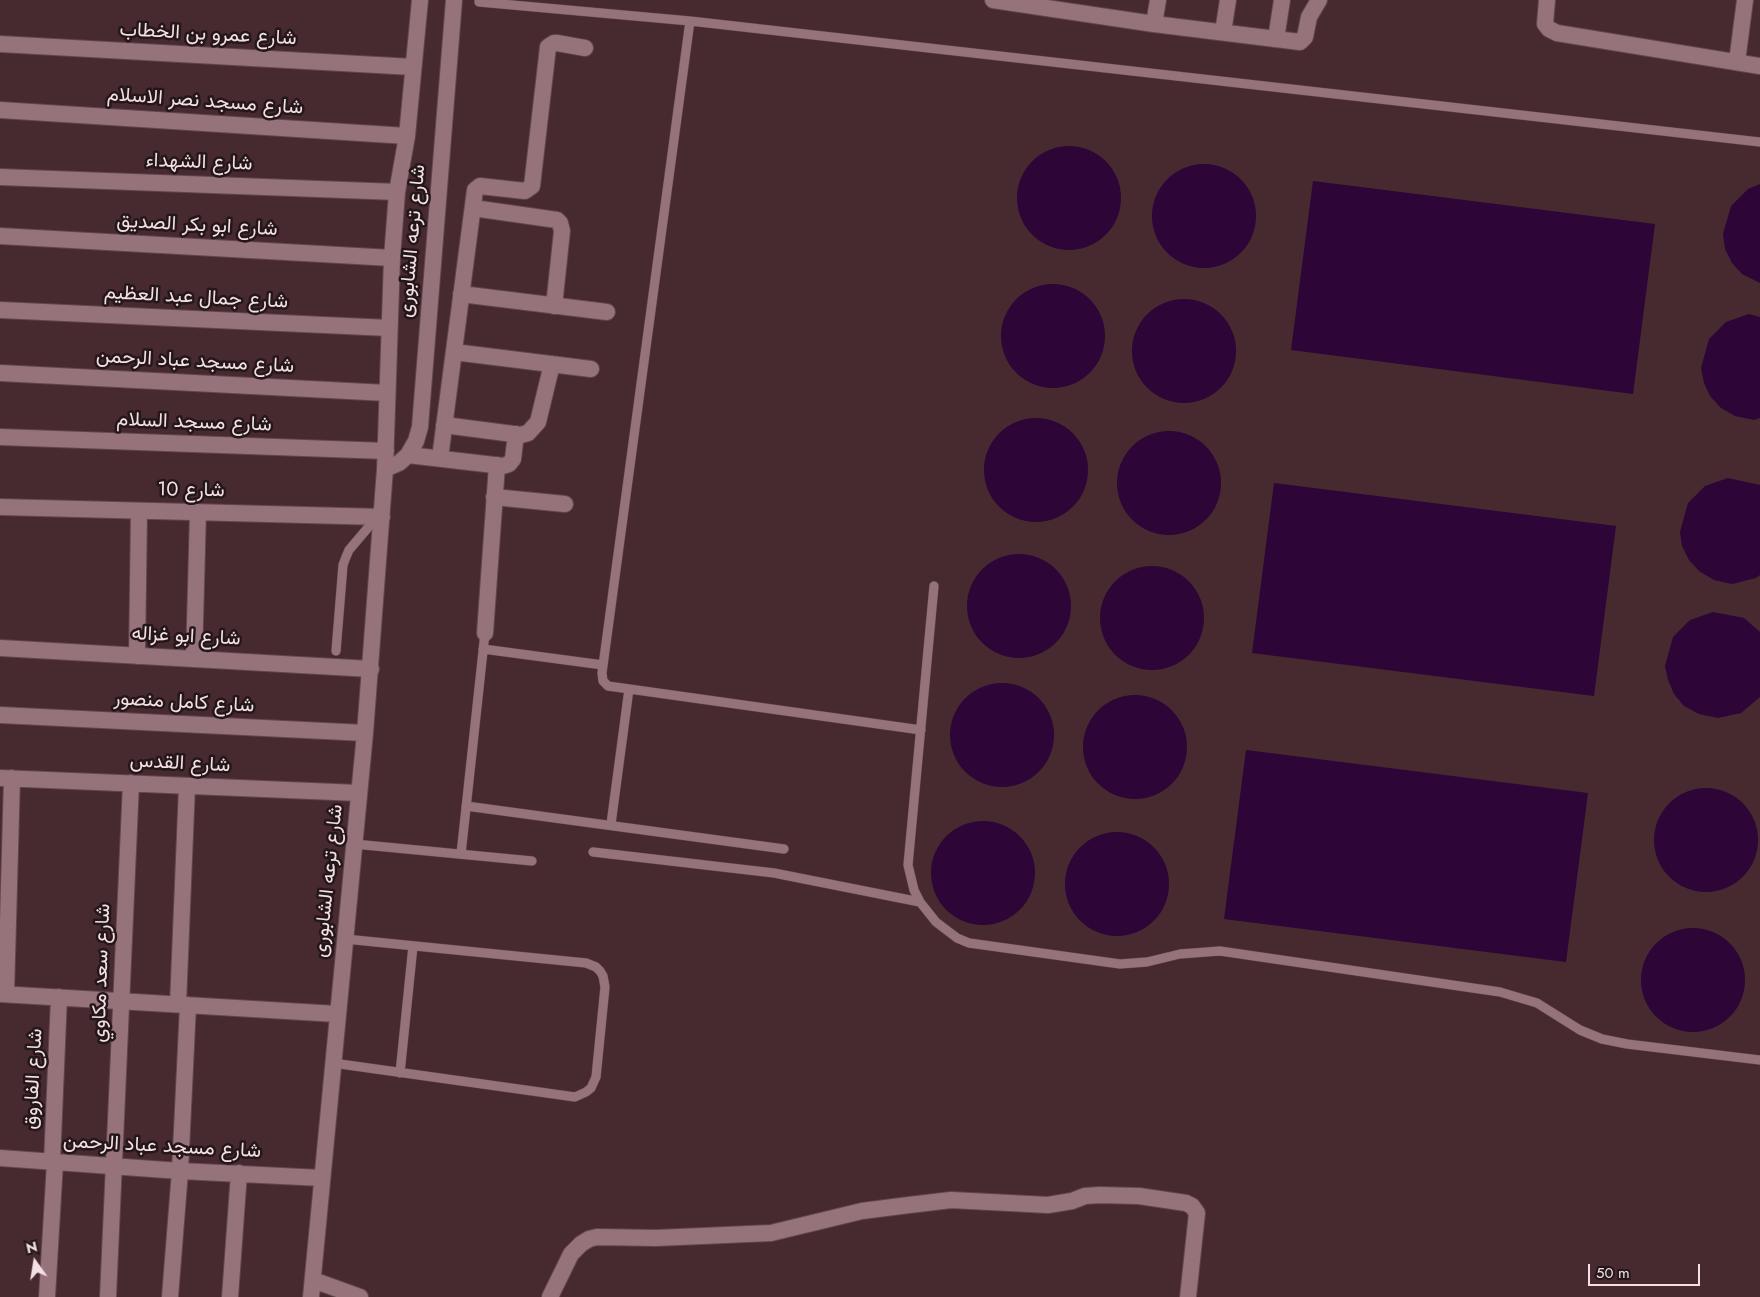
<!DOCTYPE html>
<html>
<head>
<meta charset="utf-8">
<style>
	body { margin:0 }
	#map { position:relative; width:1760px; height:1297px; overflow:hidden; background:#472930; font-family:Jost,sans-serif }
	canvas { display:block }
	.north { position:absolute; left:10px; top:1237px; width:50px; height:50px; -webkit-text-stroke:4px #24171a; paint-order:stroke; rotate:347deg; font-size:14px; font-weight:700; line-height:20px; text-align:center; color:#f4e0e4 }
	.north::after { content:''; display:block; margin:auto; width:18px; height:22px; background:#f4e0e4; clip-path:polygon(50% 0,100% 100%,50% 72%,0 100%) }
	.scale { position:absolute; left:1588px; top:1264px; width:112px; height:22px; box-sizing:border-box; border:2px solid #f4e0e4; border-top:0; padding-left:6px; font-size:15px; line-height:18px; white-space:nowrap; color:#f4e0e4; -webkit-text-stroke:4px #24171a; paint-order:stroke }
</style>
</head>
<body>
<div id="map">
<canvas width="1760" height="1297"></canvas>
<div class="north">N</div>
<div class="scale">50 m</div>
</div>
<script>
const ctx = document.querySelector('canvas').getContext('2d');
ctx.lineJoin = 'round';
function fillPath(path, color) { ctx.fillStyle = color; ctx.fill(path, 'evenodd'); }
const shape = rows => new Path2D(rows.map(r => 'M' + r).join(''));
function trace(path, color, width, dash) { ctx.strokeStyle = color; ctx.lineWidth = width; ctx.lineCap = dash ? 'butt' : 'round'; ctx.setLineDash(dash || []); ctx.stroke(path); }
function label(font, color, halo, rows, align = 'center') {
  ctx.font = font + ' Jost,Vazirmatn,sans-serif'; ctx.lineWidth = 5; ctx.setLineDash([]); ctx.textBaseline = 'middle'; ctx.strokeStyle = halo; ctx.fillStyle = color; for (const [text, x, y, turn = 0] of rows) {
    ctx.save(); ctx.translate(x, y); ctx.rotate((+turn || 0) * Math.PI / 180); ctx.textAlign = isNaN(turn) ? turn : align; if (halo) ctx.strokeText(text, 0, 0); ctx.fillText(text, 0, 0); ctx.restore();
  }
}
fillPath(shape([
	'1017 198a52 52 0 1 1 104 0a52 52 0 1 1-104 0Z',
	'1152 216a52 52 0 1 1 104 0a52 52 0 1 1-104 0Z',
	[1313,181,1655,224,1633,394,1291,350],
	[1760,184,1760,283,1742,274,1732,263,1725,249,1723,234,1731,206,1748,189],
	'1001 336a52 52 0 1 1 104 0a52 52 0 1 1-104 0Z',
	'1132 351a52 52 0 1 1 104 0a52 52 0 1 1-104 0Z',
	[1749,314,1760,317,1760,418,1754,420,1735,416,1721,408,1710,396,1704,383,1701,368,1709,339,1726,322],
	'984 470a52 52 0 1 1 104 0a52 52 0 1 1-104 0Z',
	'1117 483a52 52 0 1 1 104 0a52 52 0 1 1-104 0Z',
	[1728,478,1760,485,1760,575,1756,578,1732,584,1714,580,1699,571,1689,560,1682,546,1680,532,1688,503,1705,486],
	[1274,483,1616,526,1594,696,1252,653],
	'967 606a52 52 0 1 1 104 0a52 52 0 1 1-104 0Z',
	'1100 618a52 52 0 1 1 104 0a52 52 0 1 1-104 0Z',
	[1713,612,1744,618,1760,632,1760,697,1741,713,1718,718,1699,714,1684,706,1674,694,1668,680,1665,666,1673,637,1690,620],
	'950 735a52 52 0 1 1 104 0a52 52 0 1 1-104 0Z',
	'1083 747a52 52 0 1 1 104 0a52 52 0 1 1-104 0Z',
	[1246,750,1588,793,1566,962,1224,919],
	'1654 840a52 52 0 1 1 104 0a52 52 0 1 1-104 0Z',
	'931 873a52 52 0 1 1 104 0a52 52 0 1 1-104 0Z',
	'1065 884a52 52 0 1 1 104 0a52 52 0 1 1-104 0Z',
	'1641 980a52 52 0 1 1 104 0a52 52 0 1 1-104 0Z'
]), '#2d0537');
const lane = shape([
	[479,2,690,21,1760,142],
	[690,21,602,673,603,681,608,686,921,730],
	[934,586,908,865,914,890,920,902,936,922,957,938,969,943,1120,964,1147,962,1180,954,1220,951,1500,992,1537,1003,1580,1030,1602,1039,1627,1044,1760,1060],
	[483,649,603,665],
	[336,651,343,565,346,557,349,550,377,517],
	[466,806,784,849],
	[611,824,629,689],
	[354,844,532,861],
	[593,852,774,873,920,902],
	[461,854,485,633],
	[333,1063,575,1097,586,1092,591,1088,596,1077,605,987,603,976,600,971,596,967,586,963,345,939],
	[400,1073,413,946]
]);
const street = shape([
	[993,0,1154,24,1300,42,1305,37,1309,17,1319,0],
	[1547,0,1545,24,1549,29,1557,33,1760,66],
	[1154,24,1158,0],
	[1223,32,1228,0],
	[1276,39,1282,0],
	[0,44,413,67],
	[1737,62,1745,0],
	[0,110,407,136],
	[0,177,397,192],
	[473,208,557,220,560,223,562,231,554,306],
	[0,236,392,258],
	[461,294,607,312],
	[0,310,389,328],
	[454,352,591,369],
	[0,373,387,393],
	[444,425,521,435,528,433,538,422,552,364],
	[0,437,386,451],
	[408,455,503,466,509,464,513,459,516,434],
	[440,458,475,190,480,186,525,191,532,186,548,47,554,43,557,43,585,48],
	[385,469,399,463,408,455,416,441,420,427,454,0],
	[494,497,565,504],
	[0,507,382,517],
	[485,633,497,465],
	[0,648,371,669],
	[137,656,139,511],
	[194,659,198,512],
	[0,715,365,733],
	[0,778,359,793],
	[0,994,337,1014],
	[6,994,12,778],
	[178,1004,187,786],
	[0,1158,180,1171,322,1178],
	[52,1162,59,997],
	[313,1280,360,1297],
	[47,1297,55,1162],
	[108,1297,131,783],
	[170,1297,180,1171,188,1005],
	[230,1297,239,1173],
	[311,1297,365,733,385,469,392,258,397,192,407,136,420,0],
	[550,1297,571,1254,581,1244,589,1239,597,1237,656,1238,771,1233,862,1211,909,1205,951,1200,1048,1205,1072,1201,1085,1196,1099,1195,1139,1196,1186,1203,1192,1206,1197,1213,1188,1297]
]);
trace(lane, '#60474d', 10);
trace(street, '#60474d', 18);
trace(lane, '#96737a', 9);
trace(street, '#96737a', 16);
label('20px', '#f4e0e4', '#24171a', [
	["شارع عمرو بن الخطاب",208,35,3],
	["شارع مسجد نصر الاسلام",205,102,4],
	["شارع الشهداء",199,163,2],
	["شارع ابو بكر الصديق",197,226,3],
	["شارع ترعه الشابورى",413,241,-85],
	["شارع جمال عبد العظيم",196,298,3],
	["شارع مسجد عباد الرحمن",195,362,3],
	["شارع مسجد السلام",194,423,2],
	["شارع 10",191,491,1],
	["شارع ابو غزاله",186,637,3],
	["شارع كامل منصور",184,703,3],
	["شارع القدس",180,764,3],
	["شارع ترعه الشابورى",329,881,-84],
	["شارع سعد مكاوي",102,973,-88],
	["شارع الفاروق",34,1079,-87],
	["شارع مسجد عباد الرحمن",162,1147,3]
]);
</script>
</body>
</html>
